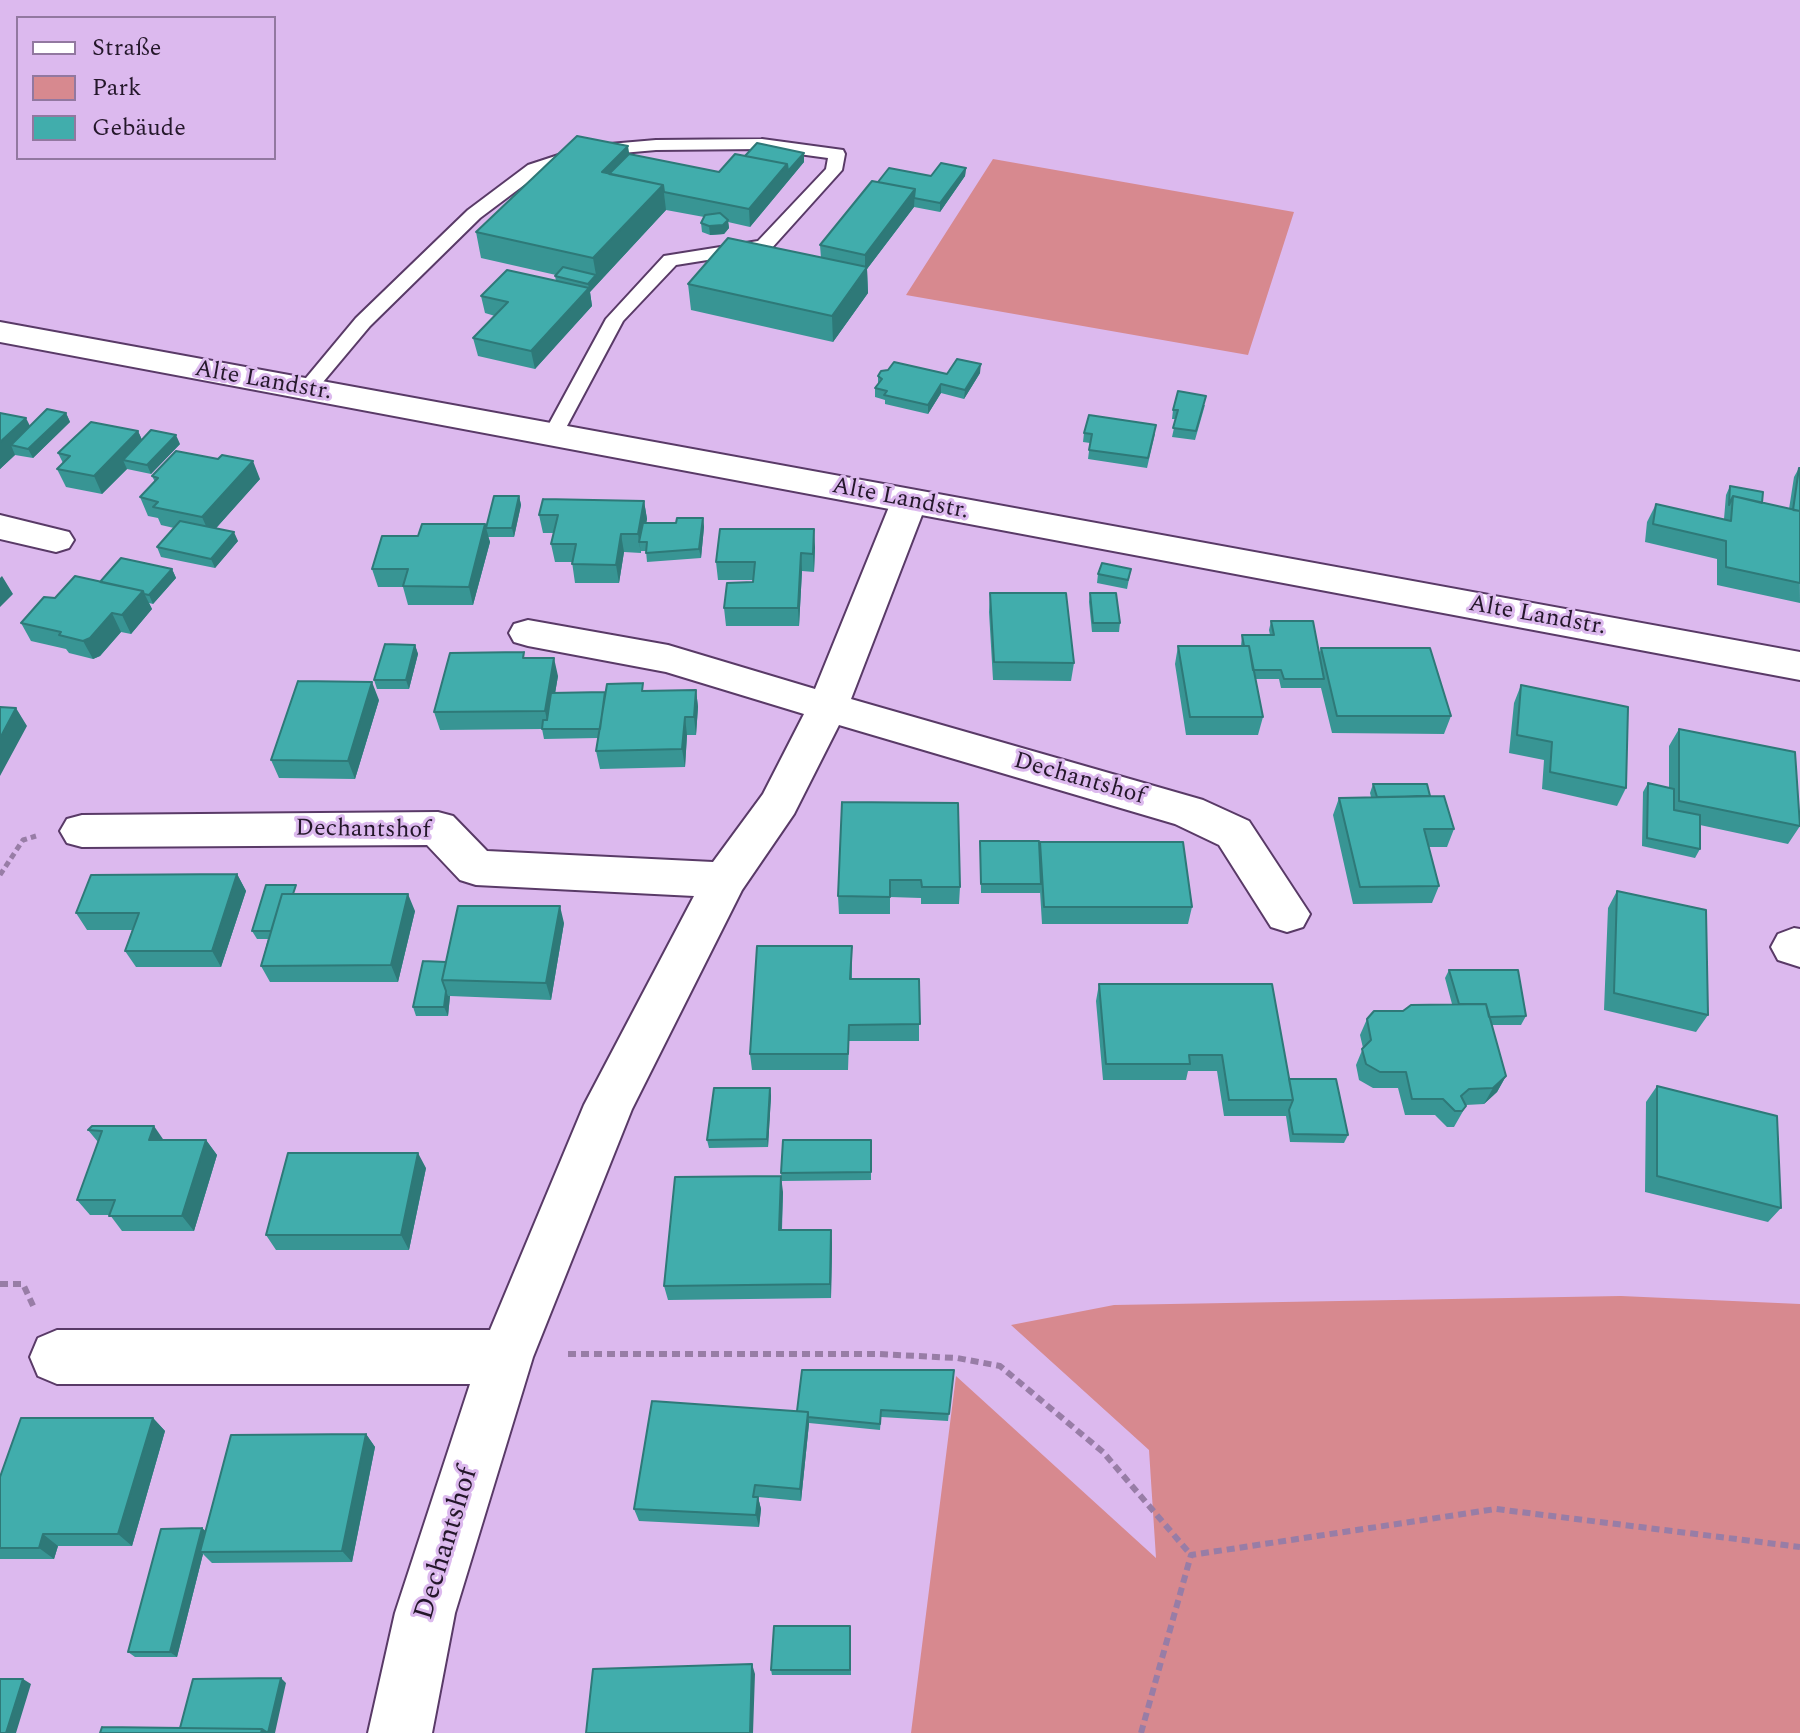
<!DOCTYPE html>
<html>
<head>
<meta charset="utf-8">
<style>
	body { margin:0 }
	#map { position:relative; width:1800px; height:1733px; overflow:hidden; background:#dcb9ee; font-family:Spectral,serif }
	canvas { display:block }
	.legend { position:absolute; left:16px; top:16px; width:260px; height:144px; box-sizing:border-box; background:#dcb9ee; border:2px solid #9278a0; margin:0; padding:10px 14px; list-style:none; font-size:24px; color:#24172a }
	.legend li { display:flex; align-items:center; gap:16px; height:40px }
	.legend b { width:40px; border:2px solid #9278a0 }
</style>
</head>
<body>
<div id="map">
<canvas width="1800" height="1733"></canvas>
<ul class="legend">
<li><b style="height:10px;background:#fff"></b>Straße</li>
<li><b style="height:22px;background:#d7898f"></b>Park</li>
<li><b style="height:22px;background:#41adac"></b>Gebäude</li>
</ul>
</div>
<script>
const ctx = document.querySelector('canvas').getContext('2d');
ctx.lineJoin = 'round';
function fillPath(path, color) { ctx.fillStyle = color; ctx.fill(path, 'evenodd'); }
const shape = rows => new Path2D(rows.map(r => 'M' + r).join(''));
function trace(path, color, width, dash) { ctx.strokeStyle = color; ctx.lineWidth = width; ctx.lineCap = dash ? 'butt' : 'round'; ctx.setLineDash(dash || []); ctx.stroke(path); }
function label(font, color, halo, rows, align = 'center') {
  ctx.font = font + ' Spectral,serif'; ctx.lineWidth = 6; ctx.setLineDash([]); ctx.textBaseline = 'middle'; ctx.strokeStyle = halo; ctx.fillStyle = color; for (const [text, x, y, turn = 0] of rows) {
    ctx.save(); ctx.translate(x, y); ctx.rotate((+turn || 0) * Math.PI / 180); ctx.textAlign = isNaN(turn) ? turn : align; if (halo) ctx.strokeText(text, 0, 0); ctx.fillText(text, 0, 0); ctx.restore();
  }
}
fillPath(shape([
	[993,159,1294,212,1248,355,906,295],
	[1621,1296,1800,1304,1800,1733,911,1733,956,1376,1156,1558,1149,1450,1011,1325,1114,1305]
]), '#d7898f');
const service = shape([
	[762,139,843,150,845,154,842,170,770,250,676,265,623,321,560,439,546,439,543,435,606,319,664,256,758,241,826,169,828,158,762,149,656,150,588,156,540,173,480,218,370,326,313,394,306,396,296,390,356,318,468,210,528,165,586,146,656,140,762,139]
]);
const minor = shape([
	[909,491,922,494,927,502,851,699,1203,800,1249,821,1310,914,1303,927,1287,932,1271,927,1219,845,1175,824,839,725,794,814,742,890,632,1109,533,1357,455,1613,432,1733,368,1733,395,1613,470,1384,57,1384,38,1376,30,1357,38,1338,57,1330,490,1330,584,1105,694,896,476,885,460,880,427,845,82,847,67,843,60,831,67,819,82,815,438,812,453,816,487,851,713,862,763,794,804,714,666,672,528,646,514,642,509,633,514,624,528,620,668,645,815,689,891,502,896,494,909,491],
	[0,515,69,532,74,540,69,548,56,552,0,539,0,515],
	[1794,928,1800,929,1800,967,1778,960,1771,947,1778,934,1794,928]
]);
const tertiary = shape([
	[0,322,1800,652,1800,680,0,342,0,322]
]);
trace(service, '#593a67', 4);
trace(minor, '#593a67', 4);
trace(tertiary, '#593a67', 4);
trace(shape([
	[0,875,23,840,36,836]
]), '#987da6', 5, [6, 4]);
trace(shape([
	[0,1284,23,1284,35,1310],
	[568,1354,878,1354,957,1358,1000,1366,1103,1452,1191,1555],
	[1141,1733,1191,1555,1496,1509,1800,1547]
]), '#987da6', 6, [8, 5]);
fillPath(service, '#fff');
fillPath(minor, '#fff');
fillPath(tertiary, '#fff');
fillPath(shape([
	[629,154,719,172,745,156,804,162,750,227,728,222,729,228,724,234,710,235,702,232,701,223,704,217,666,210,590,292,592,306,535,369,478,356,473,338,495,316,485,313,481,296,556,281,555,276,556,275,481,258,476,232],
	[966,168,965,176,940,212,914,207,867,269,868,293,833,342,691,310,688,284,821,258,820,245,878,182,931,176],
	[980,373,964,399,941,393,928,414,885,404,885,400,875,397,875,388,878,384,878,376],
	[1205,405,1195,440,1172,437,1176,419,1172,419,1173,410],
	[0,413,30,427,66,413,70,422,33,458,15,455,0,469],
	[138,431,142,440,180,444,151,474,127,469,102,494,66,487,57,469,63,463,58,453],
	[1084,433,1155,434,1147,468,1088,459,1090,443,1083,442],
	[1799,468,1800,603,1717,585,1717,559,1645,542,1647,522,1656,504,1724,519,1726,495,1730,486,1762,503,1789,509,1794,477],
	[152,476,260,479,216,528,238,541,215,568,161,557,157,547,174,528,161,525,158,518,148,516,140,497,155,482],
	[519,496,521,505,514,537,488,537,490,542,473,605,408,605,403,587,378,587,372,569,485,524,486,528],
	[644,501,647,519,646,523,676,523,703,518,704,527,701,558,647,562,646,551,641,551,641,553,624,552,619,583,575,583,572,562,555,562,551,544,554,533,543,533,539,515],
	[815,547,814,572,802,571,799,626,726,626,724,608,753,582,754,580,718,580,716,562],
	[172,569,176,578,153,604,149,603,152,609,131,634,121,632,100,656,93,659,69,653,66,649,31,641,21,623,55,598,100,582],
	[1131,569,1127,589,1097,583,1098,574],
	[990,593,1074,663,1071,681,993,680,989,612],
	[1090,593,1120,623,1119,632,1092,632,1089,602],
	[1271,621,1319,655,1321,648,1451,716,1444,734,1332,733,1321,688,1281,688,1279,679,1255,679,1263,717,1258,735,1186,735,1175,664,1178,646,1241,646,1242,635,1270,635,1269,630],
	[415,645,418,654,409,689,377,689,374,680],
	[558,676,555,693,696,690,698,707,696,735,687,735,685,767,600,769,596,751,598,738,544,739,542,729,440,730,434,712],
	[1521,685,1626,788,1617,806,1542,789,1544,760,1509,753,1514,703],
	[379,700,355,779,279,778,271,760],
	[1679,729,1800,826,1788,844,1700,825,1700,849,1695,858,1642,846,1643,792,1648,783,1669,788,1669,746],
	[1373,784,1430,796,1454,829,1447,847,1429,847,1439,886,1432,903,1353,904,1333,815,1339,798,1371,797,1370,793],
	[842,802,960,887,959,904,921,904,921,898,890,897,890,914,839,914,838,896],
	[980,841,1039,847,1192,907,1188,924,1042,924,1040,891,1040,893,981,893],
	[237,874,246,891,221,967,136,967,125,951,132,930,87,930,76,913],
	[1617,891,1708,1015,1696,1032,1604,1010,1608,908],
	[300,894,415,911,398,982,270,982,261,966,268,939,257,939,252,931],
	[564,923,551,1000,450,996,448,1016,416,1016,413,1007,446,962],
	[852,946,852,979,919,979,919,1041,849,1041,848,1070,752,1070,750,1054],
	[1449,970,1526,1016,1521,1025,1492,1025,1506,1076,1497,1092,1484,1104,1466,1105,1466,1106,1454,1127,1447,1127,1435,1115,1405,1115,1398,1088,1373,1088,1359,1080,1356,1065,1363,1048,1360,1035,1367,1019,1403,1011,1452,1004,1445,978],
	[1099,984,1289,1079,1348,1135,1344,1143,1290,1142,1286,1116,1224,1116,1217,1071,1188,1071,1186,1080,1103,1080,1096,1001],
	[1657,1086,1781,1208,1768,1222,1645,1192,1646,1102],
	[770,1088,771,1096,768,1147,709,1148,707,1140],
	[92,1126,164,1140,206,1140,217,1155,194,1231,122,1231,110,1215,90,1215,77,1200,98,1142,88,1130],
	[871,1140,871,1180,782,1181,781,1173],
	[426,1168,409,1250,276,1250,266,1235],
	[783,1192,782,1230,831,1230,832,1244,831,1298,668,1300,664,1286],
	[954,1370,948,1421,881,1417,880,1430,809,1423,801,1501,758,1497,761,1509,759,1527,639,1521,634,1509,797,1411],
	[153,1418,165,1431,132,1546,58,1546,54,1559,0,1559,0,1477],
	[366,1434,375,1447,352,1562,212,1563,203,1554,177,1657,135,1657,128,1652,202,1528,205,1531],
	[850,1626,851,1675,772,1675,771,1670]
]), '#389594');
fillPath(shape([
	[628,146,632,171,620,183,602,172],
	[804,153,804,162,750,227,749,209,787,164],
	[966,168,965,176,940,212,940,203],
	[663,185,666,210,590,292,592,306,535,369,531,351,589,289,588,284,596,275,593,258],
	[915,189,914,207,867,269,868,293,833,342,832,316,865,271,865,255],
	[728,220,729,228,724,234,710,235,709,226],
	[981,364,980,373,964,399,965,390],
	[941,384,941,393,928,414,928,405],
	[66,413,70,422,33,458,28,449],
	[26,418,35,436,11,445,15,455,0,469,0,442],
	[138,431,146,449,123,460,127,469,102,494,94,476],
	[176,435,180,444,151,474,147,465],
	[253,461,260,479,210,535,202,517],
	[519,496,521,505,514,537,512,528],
	[644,501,647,519,643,542,639,542,641,553,638,534],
	[703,518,704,527,701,558,699,549],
	[485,524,490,542,473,605,469,587],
	[814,529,815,547,814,572,813,554],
	[234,532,238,541,215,568,211,559],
	[621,534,624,552,619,583,616,565],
	[801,553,802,571,799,626,798,608],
	[172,569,176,578,153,604,149,595],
	[2,576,13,594,0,607,0,578],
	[143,591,152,609,131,634,122,615],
	[112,613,121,632,100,656,93,659,83,641],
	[415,645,418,654,409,689,406,680],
	[554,658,558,676,549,729,545,711],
	[372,682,379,700,355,779,348,761],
	[696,690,698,707,696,735,694,717],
	[16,708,27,726,0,776,0,738],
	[685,717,687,735,685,767,682,749],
	[237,874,246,891,221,967,212,951],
	[408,894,415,911,398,982,391,965],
	[560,906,564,923,551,1000,546,983],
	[446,991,448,996,450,996,448,1016,444,1007],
	[1506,1076,1497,1092,1484,1104,1493,1088],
	[770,1088,771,1096,768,1147,767,1139],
	[154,1126,165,1142,149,1140],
	[206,1140,217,1155,194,1231,182,1216],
	[418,1153,426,1168,409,1250,401,1235],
	[781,1176,783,1192,781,1245,779,1230],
	[831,1230,832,1244,831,1298,830,1284],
	[808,1412,809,1424,801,1501,800,1489],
	[153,1418,165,1431,132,1546,118,1534],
	[366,1434,375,1447,352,1562,342,1551],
	[758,1497,761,1509,759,1527,756,1515],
	[202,1528,209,1534,200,1552,203,1554,177,1657,170,1652],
	[43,1534,58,1546,54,1559,39,1548],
	[752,1664,755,1674,753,1733,750,1733],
	[281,1678,286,1683,275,1733,261,1733],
	[23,1679,31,1684,16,1733,6,1733]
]), '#2e7978');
const building = shape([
	[577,136,628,146,602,172,663,185,593,258,476,232,577,136],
	[757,143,804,153,788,171,787,164,745,156,757,143],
	[629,154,719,172,735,154,787,164,749,209,664,192,663,185,609,174,629,154],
	[941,163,966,168,940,203,914,198,915,189,878,182,889,168,931,176,941,163],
	[872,181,915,189,865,255,820,245,872,181],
	[720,213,728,220,723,225,709,226,701,223,705,215,720,213],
	[728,238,867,267,832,316,688,284,728,238],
	[563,267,596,275,588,284,555,276,563,267],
	[507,270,589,288,531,351,473,338,508,302,481,296,507,270],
	[957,359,981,364,965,390,941,384,928,405,884,395,887,391,875,388,882,379,878,376,881,371,888,370,894,362,947,374,957,359],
	[1178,391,1206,396,1196,431,1173,428,1178,410,1173,410,1178,391],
	[47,409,66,413,28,449,11,445,47,409],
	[0,413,26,418,0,442,0,413],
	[1089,415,1156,425,1148,458,1089,450,1092,434,1084,433,1089,415],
	[91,422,138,431,94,476,57,469,70,456,58,453,91,422],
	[151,430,176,435,147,465,123,460,151,430],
	[176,451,218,459,222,455,253,461,202,517,153,507,158,502,140,497,158,478,152,476,176,451],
	[1799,468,1800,468,1800,511,1793,510,1799,468],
	[1730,486,1763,492,1762,503,1733,496,1729,505,1730,486],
	[494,496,519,496,512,528,486,528,494,496],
	[1733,496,1800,511,1800,583,1726,567,1726,541,1653,524,1656,504,1731,521,1733,496],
	[543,499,644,501,638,534,621,534,616,565,572,564,576,544,551,544,558,515,539,515,543,499],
	[677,518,703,518,699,549,646,553,647,542,639,542,643,523,676,523,677,518],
	[180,521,234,532,211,559,157,547,180,521],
	[422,524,485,524,469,587,403,586,408,569,372,569,382,536,418,536,422,524],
	[720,529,814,529,813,554,801,553,798,608,724,608,727,583,753,582,755,562,716,562,720,529],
	[121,558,172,569,149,595,144,594,143,591,100,582,121,558],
	[1102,563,1131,569,1128,580,1098,574,1102,563],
	[75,576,143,591,122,615,112,613,90,638,83,641,59,635,61,632,21,623,44,597,55,598,75,576],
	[990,593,1066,593,1074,663,994,662,990,593],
	[1090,593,1116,593,1120,623,1093,623,1090,593],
	[1271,621,1313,621,1324,679,1284,679,1281,670,1253,670,1249,646,1244,646,1242,635,1274,635,1271,621],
	[385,644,415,645,406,680,374,680,385,644],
	[1178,646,1249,646,1263,717,1190,717,1178,646],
	[1321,648,1430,648,1451,716,1337,716,1321,648],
	[524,652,523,658,554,658,545,711,434,712,450,653,524,652],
	[298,681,372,682,348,761,271,760,298,681],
	[643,683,642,691,696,690,694,717,685,717,682,749,596,751,607,684,643,683],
	[1521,685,1628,707,1626,788,1550,772,1552,742,1517,735,1521,685],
	[605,692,600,729,542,729,543,720,547,720,551,693,605,692],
	[0,707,16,708,0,738,0,707],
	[1679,729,1795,752,1800,826,1679,801,1679,729],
	[1648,783,1674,789,1674,810,1700,815,1700,849,1647,838,1648,783],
	[1373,784,1427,784,1430,796,1377,797,1373,784],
	[1444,796,1454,829,1424,829,1439,886,1360,887,1339,798,1444,796],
	[842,802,958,803,960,887,922,887,921,880,890,880,890,897,838,896,842,802],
	[980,841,1039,841,1041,884,981,884,980,841],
	[1040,842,1183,842,1192,907,1044,907,1040,842],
	[237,874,212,951,125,951,139,913,76,913,91,875,237,874],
	[266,885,296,885,293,894,282,894,271,931,252,931,266,885],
	[1617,891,1706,910,1708,1015,1614,993,1617,891],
	[282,894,408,894,391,965,261,966,282,894],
	[458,906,560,906,546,983,442,980,458,906],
	[757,946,852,946,850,979,919,979,920,1024,849,1025,848,1054,750,1054,757,946],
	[423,961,446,962,442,980,446,991,444,1007,413,1007,423,961],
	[1449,970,1518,970,1526,1016,1489,1017,1486,1004,1459,1004,1449,970],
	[1099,984,1272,984,1293,1100,1229,1100,1222,1055,1189,1055,1190,1064,1106,1064,1099,984],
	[1486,1004,1506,1076,1493,1088,1469,1089,1461,1096,1466,1106,1462,1111,1455,1111,1443,1099,1412,1099,1406,1072,1380,1072,1366,1064,1362,1049,1371,1040,1367,1019,1374,1011,1403,1011,1411,1005,1486,1004],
	[1289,1079,1336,1079,1348,1135,1293,1134,1289,1110,1293,1100,1289,1079],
	[1657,1086,1777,1116,1781,1208,1657,1176,1657,1086],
	[714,1088,770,1088,767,1139,707,1140,714,1088],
	[92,1126,154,1126,149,1140,206,1140,182,1216,109,1216,115,1200,77,1200,102,1131,88,1130,92,1126],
	[783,1140,871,1140,871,1172,781,1173,783,1140],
	[288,1153,418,1153,401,1235,266,1235,288,1153],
	[781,1176,779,1230,831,1230,830,1284,664,1286,675,1177,781,1176],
	[802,1370,954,1370,949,1414,881,1410,880,1424,808,1417,808,1412,797,1411,802,1370],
	[652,1401,808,1412,800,1489,755,1485,753,1497,758,1497,756,1515,634,1509,652,1401],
	[21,1418,153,1418,118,1534,43,1534,39,1548,0,1548,0,1477,21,1418],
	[366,1434,342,1551,200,1552,231,1435,366,1434],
	[202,1528,170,1652,128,1652,161,1529,202,1528],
	[774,1626,850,1626,850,1670,771,1670,774,1626],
	[752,1664,750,1733,586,1733,593,1669,752,1664],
	[281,1678,268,1733,262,1729,180,1728,193,1679,281,1678],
	[0,1679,23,1679,6,1733,0,1733,0,1679],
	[102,1727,262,1729,261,1733,100,1733,102,1727]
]);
fillPath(building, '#41adac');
trace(building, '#2e7978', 2);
label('24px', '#24172a', '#dcb9ee', [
	["Alte Landstr.",263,382,10],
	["Alte Landstr.",900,500,11],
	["Alte Landstr.",1537,617,10],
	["Dechantshof",1079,780,16],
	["Dechantshof",363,831,1]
]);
label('28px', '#24172a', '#dcb9ee', [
	["Dechantshof",448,1544,-73]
]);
</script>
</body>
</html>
